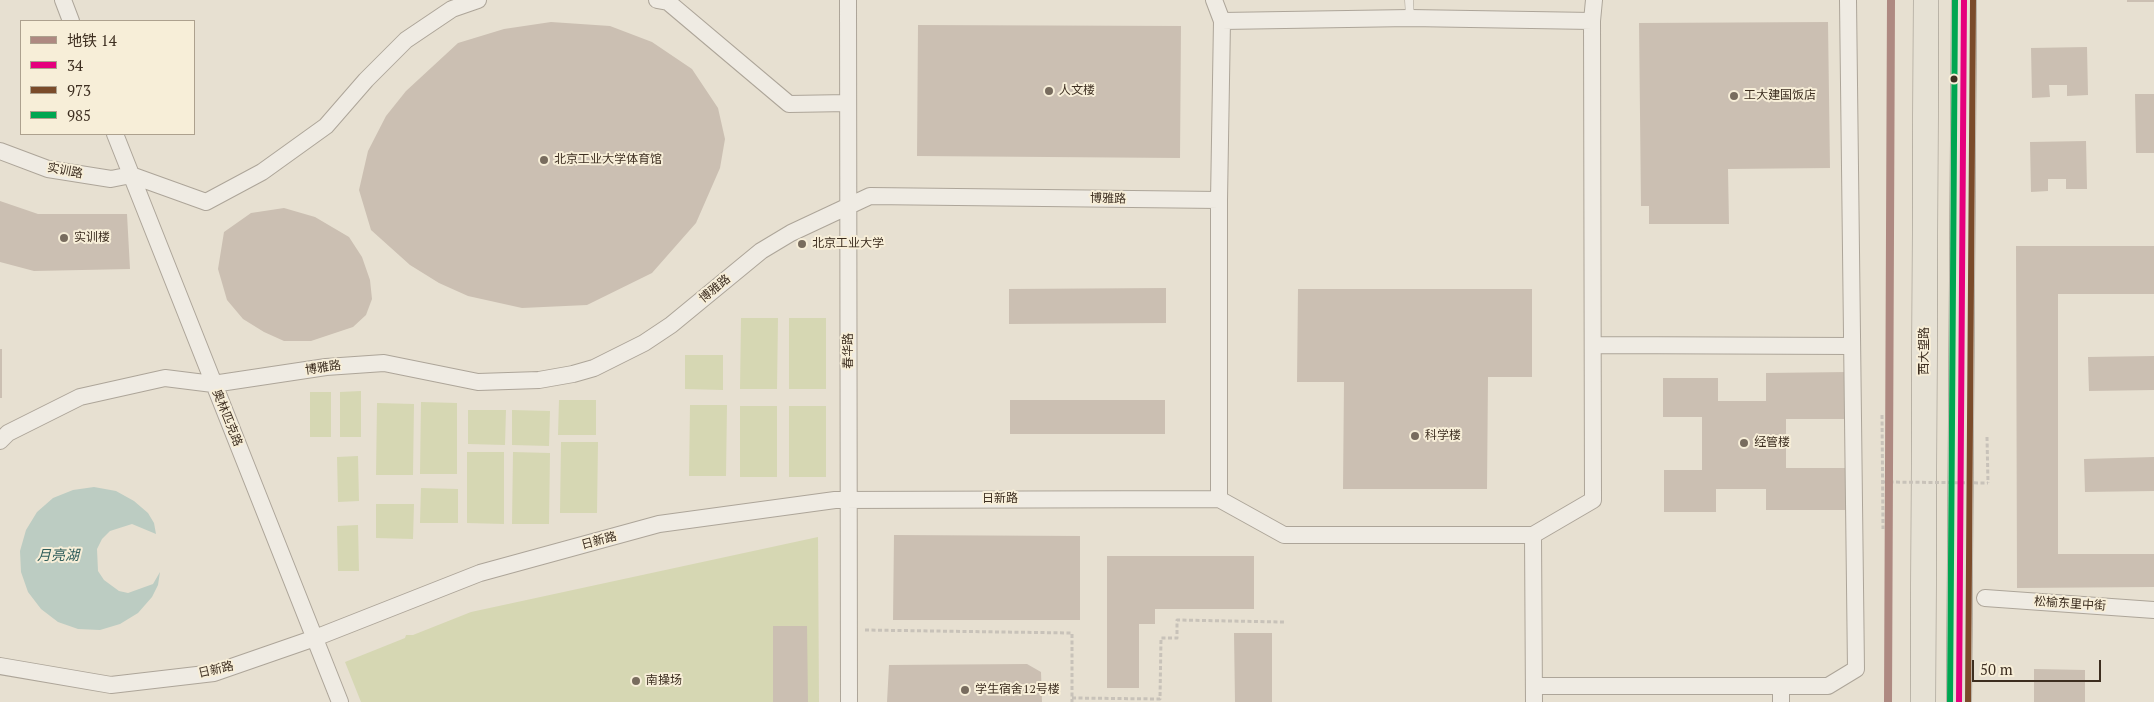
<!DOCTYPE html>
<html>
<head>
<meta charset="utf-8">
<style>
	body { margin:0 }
	#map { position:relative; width:2154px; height:702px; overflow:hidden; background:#e7e0d1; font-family:"PT Serif","Noto Sans SC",serif }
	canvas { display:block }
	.legend { position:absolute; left:20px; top:20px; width:175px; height:115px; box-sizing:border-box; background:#f7eed8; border:1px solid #ada18e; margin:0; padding:6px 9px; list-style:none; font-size:15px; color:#3d2e20 }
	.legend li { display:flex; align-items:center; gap:10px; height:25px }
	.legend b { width:25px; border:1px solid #ada18e }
	.scale { position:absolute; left:1972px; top:660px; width:129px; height:22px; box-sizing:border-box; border:2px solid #3d2e20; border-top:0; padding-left:6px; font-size:15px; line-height:18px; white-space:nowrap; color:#3d2e20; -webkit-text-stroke:4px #f7eed8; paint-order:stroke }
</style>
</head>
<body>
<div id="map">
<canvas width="2154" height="702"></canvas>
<ul class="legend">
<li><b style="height:6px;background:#ae8981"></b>地铁 14</li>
<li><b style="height:6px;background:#e5007d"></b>34</li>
<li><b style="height:6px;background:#7a4b2a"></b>973</li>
<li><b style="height:6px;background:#00a651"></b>985</li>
</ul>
<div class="scale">50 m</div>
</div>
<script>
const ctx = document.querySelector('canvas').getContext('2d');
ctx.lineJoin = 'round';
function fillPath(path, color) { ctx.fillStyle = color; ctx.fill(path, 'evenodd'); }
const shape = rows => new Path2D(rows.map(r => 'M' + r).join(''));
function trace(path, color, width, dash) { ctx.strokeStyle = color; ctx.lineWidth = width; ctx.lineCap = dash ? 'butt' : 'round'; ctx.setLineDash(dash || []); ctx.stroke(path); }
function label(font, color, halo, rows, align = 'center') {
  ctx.font = font + ' "PT Serif","Noto Sans SC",serif'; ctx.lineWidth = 4; ctx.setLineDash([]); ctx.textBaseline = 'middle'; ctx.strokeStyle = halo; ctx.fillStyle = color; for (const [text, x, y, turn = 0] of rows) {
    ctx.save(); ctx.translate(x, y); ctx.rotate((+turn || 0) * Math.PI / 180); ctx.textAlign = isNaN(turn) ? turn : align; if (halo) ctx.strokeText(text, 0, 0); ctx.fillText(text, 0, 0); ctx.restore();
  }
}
fillPath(shape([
	[741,318,778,318,777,389,740,389],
	[789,318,826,318,826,389,789,389],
	[685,355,723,355,723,390,685,389],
	[361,391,361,437,340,437,340,392],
	[310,392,331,392,331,437,310,437],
	[559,400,596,400,596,435,558,435],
	[421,402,457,403,457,474,420,474],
	[377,403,414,404,413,475,376,475],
	[690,405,727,405,726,476,689,476],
	[740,406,777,406,777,477,740,477],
	[789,406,826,406,826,477,789,477],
	[468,410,506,410,505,445,468,444],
	[512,410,550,411,549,446,512,445],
	[561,442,598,442,597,513,560,513],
	[467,452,504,452,504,524,467,523],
	[513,452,550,453,549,524,512,524],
	[358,456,359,501,338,502,337,457],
	[421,488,458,489,458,523,420,523],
	[376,504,414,504,413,539,376,538],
	[358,525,359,571,338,571,337,526],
	[818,537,819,702,361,702,345,662,405,638,406,635,413,635,471,612]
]), '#d6d7b3');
fillPath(shape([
	[94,487,116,491,134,501,148,513,154,523,156,534,132,524,110,531,102,539,97,549,98,571,104,580,119,591,128,593,153,584,160,572,158,585,152,597,138,613,120,624,100,630,78,629,58,622,41,609,28,592,21,572,20,551,26,530,37,512,53,498,73,490]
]), '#bcccc2');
fillPath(shape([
	[2127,0,2154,0,2154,2,2127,2],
	[551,22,610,26,652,42,692,69,718,108,725,139,720,168,696,223,652,273,587,305,522,308,468,296,439,283,410,265,371,230,359,190,368,151,386,116,406,91,458,43,504,29],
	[1828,22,1830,168,1728,169,1729,224,1649,224,1649,206,1641,206,1639,23],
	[918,25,1181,26,1180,158,917,156],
	[2087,47,2088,95,2067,96,2067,85,2049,85,2050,97,2032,98,2031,48],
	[2135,94,2154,94,2154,153,2136,153],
	[2086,141,2087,189,2066,189,2066,179,2048,179,2048,191,2031,192,2030,142],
	[0,201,38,214,127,214,130,269,34,271,0,262],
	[284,208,315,217,349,237,362,257,370,280,372,299,366,315,353,327,311,341,284,341,264,332,243,319,227,300,218,269,224,232,251,213],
	[2016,246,2154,246,2154,294,2058,294,2058,554,2154,554,2154,587,2017,588],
	[1166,288,1166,323,1009,324,1009,289],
	[1298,289,1532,289,1532,377,1488,377,1487,489,1343,489,1344,382,1297,382],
	[0,349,2,349,2,398,0,398],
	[2154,356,2154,390,2089,391,2088,357],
	[1848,372,1848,419,1786,419,1786,468,1847,468,1847,510,1766,510,1766,489,1716,489,1716,512,1664,512,1664,470,1702,470,1702,417,1663,417,1663,378,1718,378,1718,401,1766,401,1766,373],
	[1010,400,1165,400,1165,434,1010,434],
	[2154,457,2154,491,2085,492,2084,459],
	[894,535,1080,536,1080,620,893,620],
	[1107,556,1254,556,1254,609,1155,609,1155,624,1139,624,1139,688,1107,688],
	[773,626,807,626,808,702,773,702],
	[1234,633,1272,633,1272,702,1235,702],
	[1027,664,1041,672,1042,702,887,702,889,665],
	[2034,669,2085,670,2085,702,2034,702]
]), '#cbbfb2');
const service = shape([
	[1409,0,1410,18]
]);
const minor = shape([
	[63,0,71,21],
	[657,0,668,2,789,104,848,103],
	[848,0,849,702],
	[1214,0,1222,21],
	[1410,18,1592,21,1593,500,1533,535,1284,535,1219,499,1219,200,1222,21,1410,18],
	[1592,21,1594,0],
	[115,134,340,702],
	[0,151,48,169,111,179,131,175,206,202,262,172,326,126,366,80,406,40,452,9,478,0],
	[1593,345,1852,346],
	[0,441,8,433,80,397,165,378,213,384,326,367,384,363,478,382,539,380,573,374,594,368,644,343,671,325,761,251,791,233,870,196,1219,200],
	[1533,535,1534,702],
	[1985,598,2154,610],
	[0,666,111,685,214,673,315,638,480,573,659,524,835,500,1219,499],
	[1534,686,1828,686,1856,669,1848,0],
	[1781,686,1781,702]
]);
const primary = shape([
	[1923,702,1926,0],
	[1959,702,1964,0]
]);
trace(service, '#ada599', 9);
trace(minor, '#ada599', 18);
trace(primary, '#928b80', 26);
trace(shape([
	[1882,415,1883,529],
	[1987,437,1988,483],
	[865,630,1072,633,1072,702],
	[1072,698,1160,699,1161,638,1177,638,1177,620,1284,622]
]), '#c8c2b9', 3, [4, 2.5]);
trace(service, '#efebe3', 8);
trace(minor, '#efebe3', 16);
trace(primary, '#e6e1d4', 25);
trace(shape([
	[1883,482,1988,483]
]), '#c8c2b9', 3, [4, 2.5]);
trace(shape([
	[1959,702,1964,0]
]), '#e5007d', 6);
trace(shape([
	[1968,702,1973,0]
]), '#7a4b2a', 6);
trace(shape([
	[1950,702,1955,0]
]), '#00a651', 6);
trace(shape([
	[1888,702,1891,0]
]), '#ae8981', 8);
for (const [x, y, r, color] of [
	[1954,79,4.5,"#3d2e20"],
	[1049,91,5,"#786c5e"],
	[1734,96,5,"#786c5e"],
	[544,160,5,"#786c5e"],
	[64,238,5,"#786c5e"],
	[802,244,5,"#786c5e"],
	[1415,436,5,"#786c5e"],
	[1744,443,5,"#786c5e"],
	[636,681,5,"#786c5e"],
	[965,690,5,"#786c5e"]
]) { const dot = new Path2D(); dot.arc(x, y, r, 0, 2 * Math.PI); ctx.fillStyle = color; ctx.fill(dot); trace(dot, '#f7eed8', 2); }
label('12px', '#3d2e20', '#f7eed8', [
	["人文楼",1059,91],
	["工大建国饭店",1744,96],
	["北京工业大学体育馆",554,160],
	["实训楼",74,238],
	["北京工业大学",812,244],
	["科学楼",1425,436],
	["经管楼",1754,443],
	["南操场",646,681],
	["学生宿舍12号楼",975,690]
], 'left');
label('12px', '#3d2e20', '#f7eed8', [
	["实训路",65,171,11],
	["博雅路",1108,199,1],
	["博雅路",715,289,-39],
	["春华路",849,351,-90],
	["西大望路",1925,351,-90],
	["博雅路",323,368,-8],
	["奥林匹克路",227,418,68],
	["日新路",1000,499],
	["日新路",599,541,-15],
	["松榆东里中街",2070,604,4],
	["日新路",216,670,-13]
]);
label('italic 14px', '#2f5d5a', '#f7eed8', [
	["月亮湖",58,556]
]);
</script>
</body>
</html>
